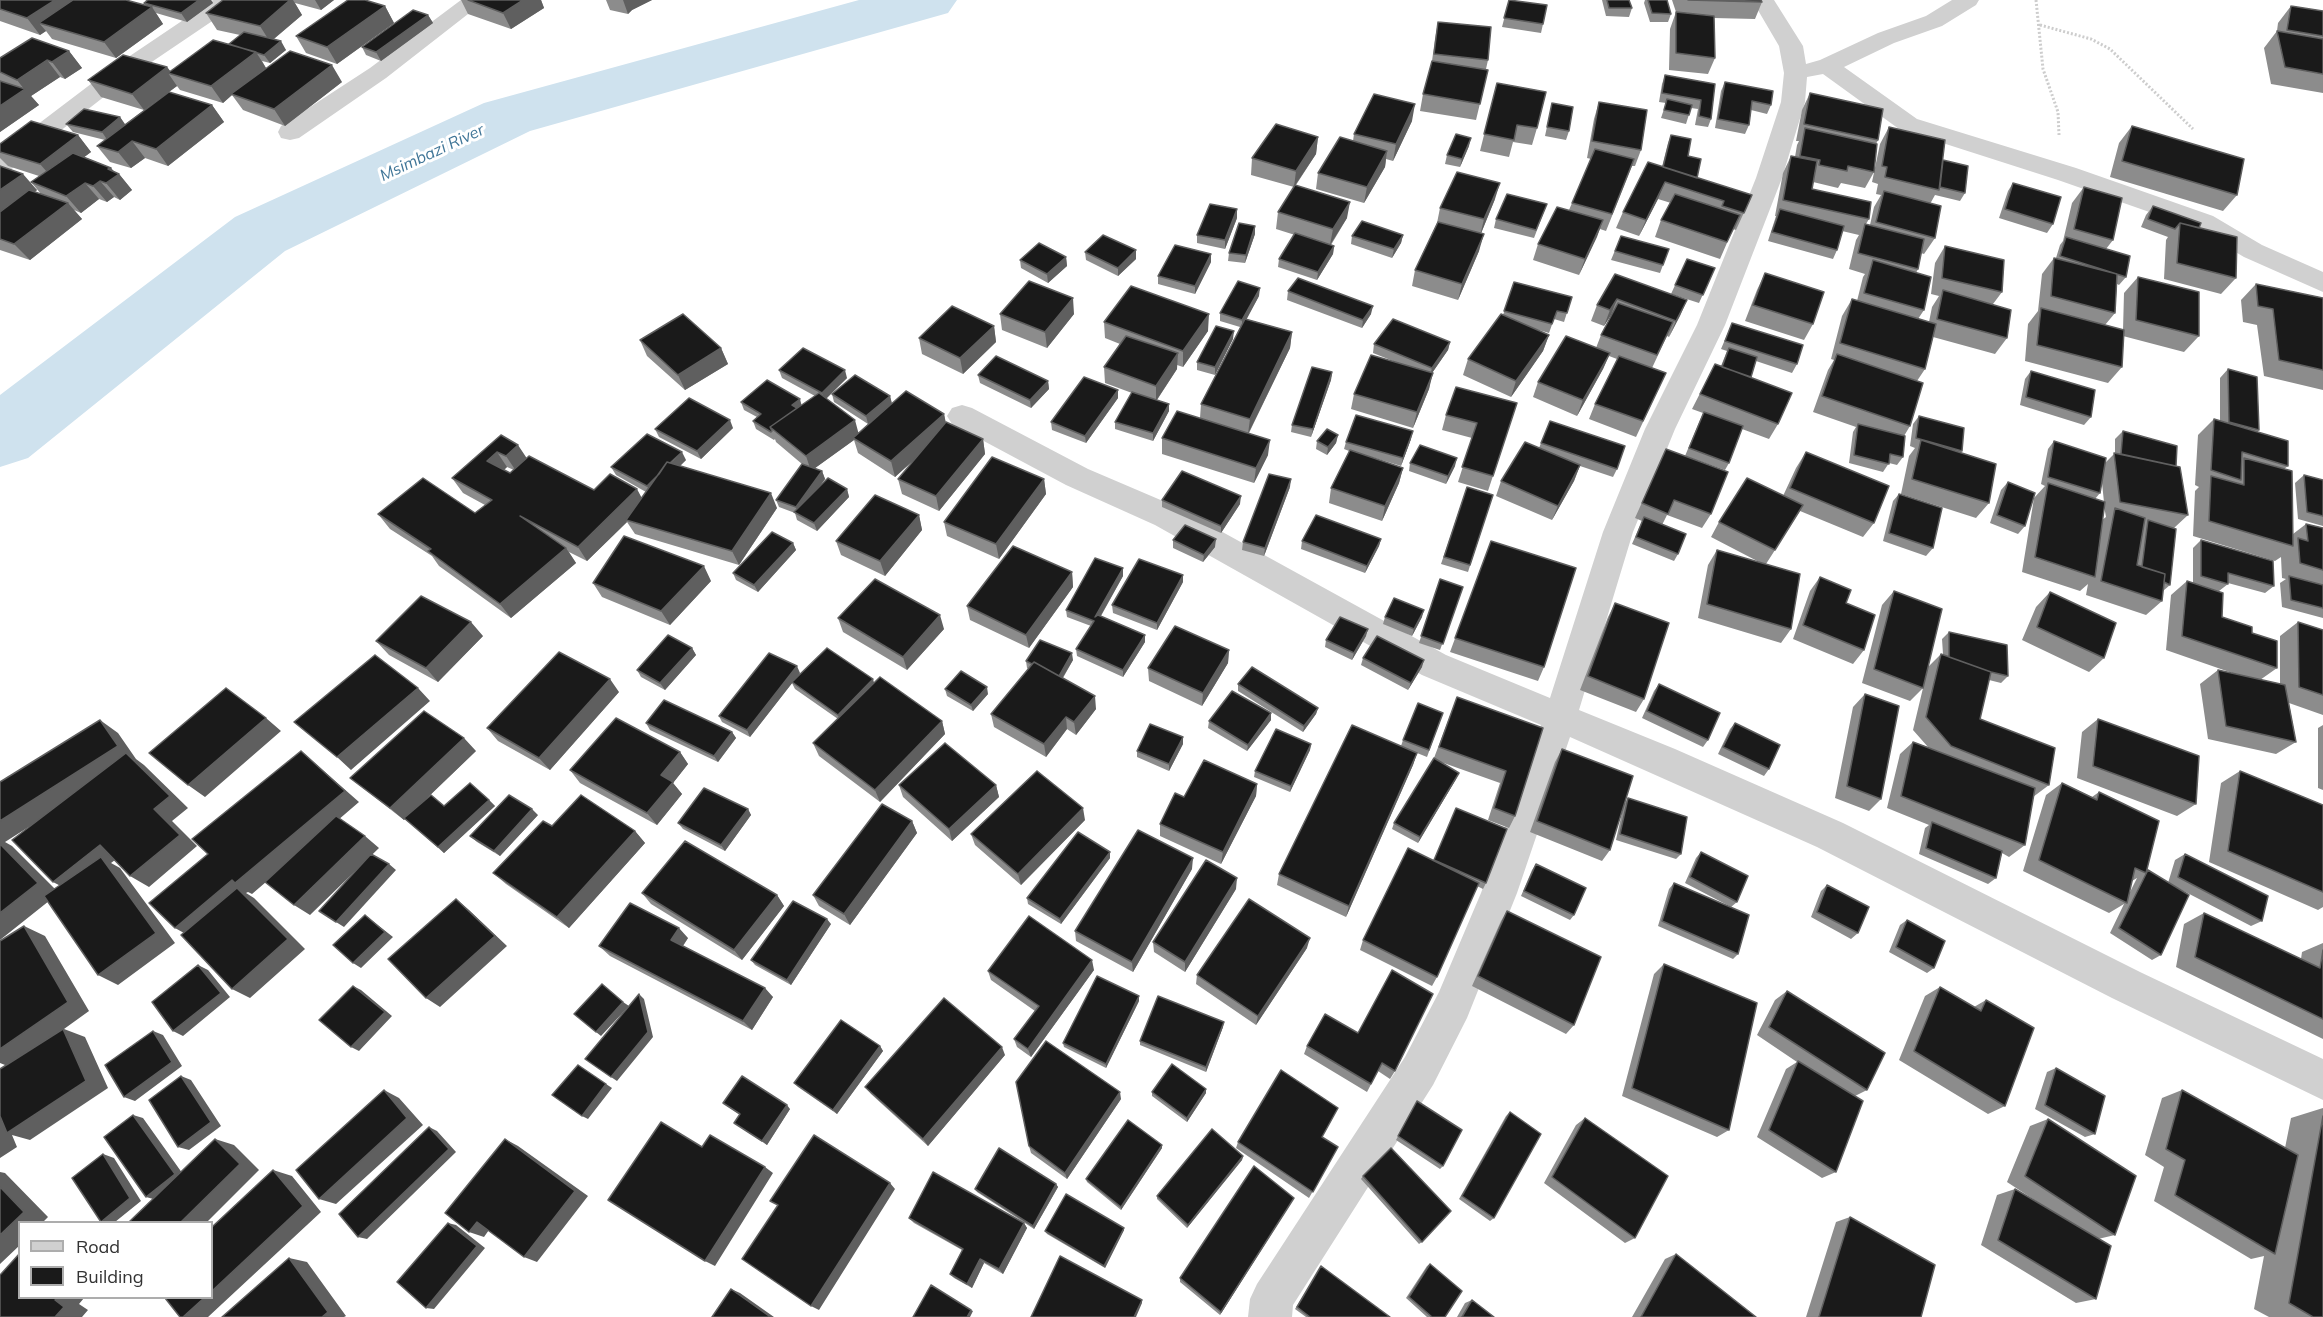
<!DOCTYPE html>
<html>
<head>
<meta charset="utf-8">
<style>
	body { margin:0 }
	#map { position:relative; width:2323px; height:1317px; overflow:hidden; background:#fff; font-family:Mulish,sans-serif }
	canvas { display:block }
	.legend { position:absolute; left:18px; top:1221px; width:195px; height:78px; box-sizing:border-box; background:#fff; border:2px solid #adadad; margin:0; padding:8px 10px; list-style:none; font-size:18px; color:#333 }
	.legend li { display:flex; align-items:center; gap:12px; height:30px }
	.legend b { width:30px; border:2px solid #adadad }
</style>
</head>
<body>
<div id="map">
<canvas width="2323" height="1317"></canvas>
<ul class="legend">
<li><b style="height:8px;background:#d0d0d0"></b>Road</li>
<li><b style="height:16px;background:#1a1a1a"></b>Building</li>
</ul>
</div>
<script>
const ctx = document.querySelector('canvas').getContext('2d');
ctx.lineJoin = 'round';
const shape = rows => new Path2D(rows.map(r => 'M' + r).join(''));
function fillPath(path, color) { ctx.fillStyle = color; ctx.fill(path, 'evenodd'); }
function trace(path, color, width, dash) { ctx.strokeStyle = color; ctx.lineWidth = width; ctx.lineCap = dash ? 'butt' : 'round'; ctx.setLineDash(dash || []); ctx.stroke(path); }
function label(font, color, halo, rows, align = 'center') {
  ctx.font = font + ' Mulish,sans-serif'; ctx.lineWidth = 6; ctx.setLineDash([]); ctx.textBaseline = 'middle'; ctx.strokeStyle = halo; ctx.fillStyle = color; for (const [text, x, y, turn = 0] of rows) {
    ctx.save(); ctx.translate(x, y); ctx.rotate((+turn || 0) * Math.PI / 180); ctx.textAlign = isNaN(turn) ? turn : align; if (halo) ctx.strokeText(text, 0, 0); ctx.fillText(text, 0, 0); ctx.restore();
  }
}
fillPath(shape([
	[859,0,957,0,948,13,530,131,285,251,28,458,0,467,0,395,235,217,484,103,859,0]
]), '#cfe2ee');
trace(shape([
	[2036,0,2043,69,2058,112,2059,135],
	[2040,25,2091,39,2110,49,2193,129]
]), '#cdcdcd', 3, [2, 2]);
fillPath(shape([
	[213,0,239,0,236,5,128,78,9,171,0,173,0,153,112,68,213,0],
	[461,0,486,0,386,78,299,138,290,140,281,138,278,132,281,126,370,68,461,0],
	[1752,0,1774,0,1803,46,1806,64,1820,60,1878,33,1926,16,1952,0,1979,0,1976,5,1942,26,1894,43,1844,67,1917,119,2076,168,2213,216,2262,245,2323,272,2323,292,2244,257,2195,228,2058,180,1899,129,1823,74,1807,77,1805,102,1782,178,1725,325,1675,429,1633,532,1579,710,1675,749,1843,823,2140,972,2323,1059,2323,1100,2112,998,1817,847,1570,737,1517,893,1467,1018,1433,1085,1293,1305,1292,1317,1248,1317,1250,1299,1257,1284,1405,1057,1439,992,1481,893,1541,725,1422,675,1155,525,1066,485,952,424,947,416,952,408,962,405,972,408,1088,469,1177,507,1446,655,1550,698,1603,532,1645,429,1697,325,1756,178,1781,102,1784,73,1779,46,1752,0]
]), '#d0d0d0');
fillPath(shape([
	[0,0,145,5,144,3,147,1,145,0,211,0,213,3,187,22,156,13,163,24,116,58,52,39,46,31,40,35,0,21],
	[223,0,334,0,321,10,295,3,302,15,274,39,286,50,270,63,262,61,266,68,342,82,285,126,243,110,232,95,223,103,180,90,177,86,169,92,212,105,224,122,168,166,145,158,131,168,110,162,97,146,105,140,73,132,66,124,120,117,125,124,144,110,101,97,88,80,167,67,171,72,229,44,240,35,217,30,206,13],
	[461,0,541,0,544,8,511,29,468,14],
	[606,0,652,0,632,10,628,14,610,10],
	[1509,0,1543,24,1541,33,1502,27],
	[1602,0,1629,0,1632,8,1629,17,1606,16],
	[1645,0,1667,0,1671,14,1668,22,1650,22,1644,3],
	[1672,0,1761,0,1762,2,1755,19,1714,18,1715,58,1708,74,1669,70,1670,29,1676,12],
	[385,6,394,23,337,64,306,53,296,36],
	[2291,6,2323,11,2323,93,2271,84,2264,48,2277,31,2278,23],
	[428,15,433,23,381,61,366,55,362,47],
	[1438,22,1488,60,1486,69,1488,70,1476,120,1420,111,1423,94,1432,61,1435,39],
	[69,51,82,68,65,79,60,77,31,96,39,105,0,132,0,58],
	[1665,75,1715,84,1711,119,1708,127,1695,125,1698,109,1691,108,1686,124,1661,118,1666,103,1659,102,1662,84],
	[1725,82,1771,105,1767,114,1751,110,1749,125,1745,134,1715,128,1721,91],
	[1497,83,1537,128,1532,145,1513,142,1509,157,1480,151],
	[1810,93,1878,140,1876,144,1874,172,1865,188,1841,183,1838,188,1813,182,1812,189,1869,219,1866,224,1870,225,1874,207,1881,195,1876,194,1878,184,1872,182,1880,144,1889,127,1942,161,1965,193,1960,201,1935,195,1930,204,1935,238,1924,254,1921,253,1918,269,1916,273,1924,310,1918,319,1929,322,1932,307,1939,296,1931,294,1935,263,1945,246,2002,292,1993,304,2007,338,1995,354,1933,337,1925,369,1917,381,1910,426,1904,436,1903,457,1897,465,1889,463,1883,472,1849,463,1853,432,1856,427,1813,412,1828,370,1834,360,1831,359,1842,316,1852,299,1857,301,1863,277,1865,274,1849,269,1856,240,1859,235,1842,231,1837,250,1833,259,1768,241,1776,216,1775,216,1783,173,1791,156,1795,157,1797,145,1799,141,1796,141,1802,110],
	[1599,102,1641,150,1635,166,1632,166,1606,231,1600,229,1579,275,1533,260,1538,244,1569,210,1591,159,1587,158,1594,119],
	[1552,103,1569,131,1566,140,1545,136],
	[1412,121,1393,161,1386,159,1385,167,1364,203,1316,189,1318,173,1353,141,1354,134],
	[2132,126,2237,195,2223,211,2110,177,2119,143],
	[78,135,91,152,84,157,111,168,114,172,119,174,132,190,120,200,114,197,107,202,99,199,81,213,74,210,82,219,30,260,0,250,0,166,37,190,35,192,41,194,31,182,39,176,8,166,0,158,0,144],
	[1671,135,1688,156,1697,178,1752,195,1736,230,1733,229,1720,259,1655,237,1661,220,1671,203,1658,199,1639,236,1616,228,1623,212,1662,167,1668,143],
	[1318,137,1316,154,1296,185,1347,218,1331,245,1334,246,1333,254,1317,280,1278,267,1279,259,1295,235,1276,229,1278,212,1294,187,1251,175,1252,158],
	[1469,146,1460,167,1445,164,1447,155],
	[2013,183,2053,224,2047,233,1999,218,2008,191],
	[2084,187,2113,240,2106,249,2126,277,2119,285,2117,284,2115,313,2105,325,2123,330,2124,293,2138,277,2199,336,2184,352,2123,336,2122,367,2108,383,2025,361,2028,324,2038,311,2042,274,2054,258,2056,258,2060,245,2063,241,2072,203],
	[1495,199,1481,233,1479,251,1458,300,1412,286,1415,270,1437,223,1440,208],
	[1547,204,1534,238,1494,228,1496,219],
	[2153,206,2199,228,2236,278,2221,294,2164,279,2166,240,2168,237,2141,227,2146,215],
	[1237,218,1225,249,1197,243,1197,235],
	[1255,226,1255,234,1245,263,1228,261,1229,253],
	[1403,235,1401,243,1392,258,1351,244,1352,236],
	[1621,236,1663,265,1660,273,1611,260],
	[1136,250,1136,259,1118,276,1086,260,1085,252],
	[1066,257,1067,266,1048,283,1021,268,1020,260],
	[1687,259,1715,268,1699,303,1671,294],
	[1211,262,1195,294,1158,284,1158,276],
	[1765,273,1813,324,1804,340,1745,321,1757,290],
	[1615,274,1687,300,1669,337,1667,336,1652,368,1666,373,1636,437,1589,419,1595,404,1617,359,1609,356,1603,369,1577,416,1533,397,1538,382,1596,348,1601,335,1612,316,1611,315,1604,326,1591,321,1597,305],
	[1514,282,1572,297,1564,322,1554,319,1549,333,1532,328,1549,335,1543,351,1511,397,1463,375,1468,359,1503,315],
	[2256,284,2323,298,2323,390,2264,376,2257,325,2243,322,2241,300],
	[1288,291,1371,314,1362,328,1287,300],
	[1259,296,1246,319,1292,332,1290,348,1249,433,1268,455,1254,483,1162,454,1162,438,1200,418,1201,404,1240,327,1220,321,1220,313],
	[1000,314,1074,314,1047,348,1002,330],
	[1104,322,1208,331,1183,367,1177,365,1177,369,1157,400,1169,404,1169,411,1153,441,1115,429,1115,422,1132,393,1105,383,1104,367,1120,344,1105,338],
	[1732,323,1797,364,1792,373,1756,361,1751,377,1778,424,1769,439,1742,429,1729,463,1725,470,1685,456,1703,413,1692,409,1715,364,1721,366,1727,351,1721,349],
	[994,326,996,342,963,374,922,354,919,338],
	[1233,339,1215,375,1197,370,1197,362],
	[640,340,721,348,728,364,685,390,647,356],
	[1450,342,1448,350,1432,373,1429,389,1413,428,1351,409,1354,394,1398,363,1373,353,1374,344],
	[2228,369,2259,430,2257,432,2288,466,2284,469,2293,534,2306,524,2323,528,2323,618,2282,607,2280,583,2286,579,2282,578,2281,557,2275,561,2193,536,2195,491,2199,487,2195,485,2198,435,2214,419,2220,421,2220,378],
	[779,370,847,378,826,398,859,433,868,424,834,402,832,394,890,396,892,404,944,414,946,423,983,439,985,454,939,511,902,494,898,479,917,457,895,477,858,453,854,440,815,468,822,471,825,479,818,488,847,489,849,497,817,531,797,520,795,513,779,507,776,500,802,464,776,442,775,439,774,440,756,429,753,421,757,417,744,410,741,402,802,405,815,396,782,378],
	[2031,371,2091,417,2084,425,2020,405,2025,379],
	[1332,372,1331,380,1311,437,1291,432,1292,425],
	[978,375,1048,381,1049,389,1031,408,980,383],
	[1118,390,1118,398,1086,443,1052,430,1051,422],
	[1517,403,1488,491,1458,482,1472,438,1442,430,1446,415],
	[1919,416,1962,451,1960,453,1989,503,1976,518,1901,494,1909,456,1915,448,1910,446,1913,424],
	[1550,421,1617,469,1613,477,1580,466,1574,481,1552,520,1496,496,1501,481,1539,448],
	[733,428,701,459,659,437,655,429],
	[2123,431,2176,466,2188,515,2174,528,2170,585,2163,591,2162,601,2146,615,2086,595,2088,584,2080,591,2022,572,2034,498,2045,486,2041,484,2048,449,2054,441,2105,463,2115,453,2115,439],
	[2102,483,2104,502,2095,499,2100,493],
	[2104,506,2106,517,2102,520],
	[501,435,526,459,594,490,642,497,646,492,616,475,611,467,686,460,680,466,777,508,739,565,635,534,627,522,587,561,569,552,576,563,511,618,439,566,432,556,390,529,378,514,475,513,485,505,463,493,452,478],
	[507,467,514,470,510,473,504,470],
	[1338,435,1336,443,1327,455,1316,449,1317,441],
	[1411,439,1401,466,1365,455,1403,468,1399,483,1382,521,1329,503,1331,488,1349,451,1344,449,1346,442],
	[1666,449,1711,514,1702,528,1667,515,1662,525,1678,554,1674,561,1632,544,1642,521,1635,518],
	[1806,452,1874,523,1863,537,1800,511,1766,564,1791,629,1781,643,1698,618,1708,565,1717,550,1761,563,1711,537,1719,522,1783,496,1796,468],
	[1410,463,1455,466,1446,484,1409,471],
	[2304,475,2323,480,2323,526,2298,519,2295,483],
	[1044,479,1046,494,999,559,947,536,944,522],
	[2008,482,2025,526,2018,534,1990,523,2001,490],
	[1290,487,1264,556,1242,550,1243,542],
	[1467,487,1493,495,1468,572,1441,564],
	[1899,494,1933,548,1926,556,1883,541,1893,501],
	[1162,500,1240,504,1221,533,1162,507],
	[919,515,922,530,885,576,841,555,836,541],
	[1381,539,1379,546,1365,573,1301,549,1302,541],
	[1173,540,1215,547,1203,562,1173,548],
	[2201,540,2274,586,2265,593,2228,583,2228,584,2219,591,2222,617,2252,633,2277,668,2260,680,2280,684,2280,636,2298,622,2323,630,2323,715,2289,703,2296,742,2276,754,2208,739,2200,684,2218,670,2241,676,2166,650,2171,595,2187,581,2193,583,2193,548],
	[1491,541,1544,667,1538,681,1450,652],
	[793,543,796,550,758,592,736,580,733,573],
	[1123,568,1123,576,1101,616,1145,635,1145,642,1123,677,1077,656,1076,649,1091,626,1067,617,1066,610],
	[1072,572,1073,587,1029,648,970,620,967,606],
	[1820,577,1846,603,1864,650,1853,664,1793,639,1810,591],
	[1440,579,1463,587,1440,650,1419,643],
	[711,581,670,625,602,597,593,583],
	[1183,582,1157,630,1113,613,1112,605],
	[1894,591,1923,688,1910,701,1862,683,1882,605],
	[2050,592,2104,658,2089,672,2022,640,2036,607],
	[1615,603,1644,699,1636,712,1580,690,1608,617],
	[1385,617,1422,617,1412,636,1383,624],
	[838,618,944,629,907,670,843,632],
	[1949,632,2008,676,2001,683,1989,680,1980,719,2049,785,2033,797,2025,845,2009,857,2002,853,1996,878,1988,884,1919,854,1925,828,1929,825,1887,808,1900,754,1913,742,1928,747,1913,730,1928,667,1941,654,1943,654,1942,639],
	[483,636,438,682,389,655,376,641],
	[1366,636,1352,660,1325,647,1326,640],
	[692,648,696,655,665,690,641,677,637,670],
	[1229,650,1228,663,1202,706,1149,681,1148,668],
	[1363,658,1422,667,1408,690,1361,665],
	[1073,660,1063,678,1096,709,1076,735,1067,729,1046,757,994,727,991,714,1028,669,1027,668,1026,661],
	[800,673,874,683,942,721,945,734,880,802,819,756,813,743,838,719,795,689,792,683,750,737,722,722,719,716],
	[1238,684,1318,708,1316,714,1303,732,1238,691],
	[1659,684,1708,740,1703,747,1642,718,1654,691],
	[945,689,988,694,973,711,947,696],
	[619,692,550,770,498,741,487,728],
	[1865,694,1881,799,1869,811,1835,798,1853,707],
	[1457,697,1543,728,1515,816,1509,828,1488,820,1500,783,1438,761,1456,779,1418,843,1392,829,1394,823,1434,758],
	[1443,713,1427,757,1417,753,1413,765,1346,917,1277,885,1279,874,1401,746,1403,740],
	[2098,719,2196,804,2177,816,2077,778,2082,732],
	[1271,720,1247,751,1208,728,1209,721],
	[646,723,732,732,736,738,718,762,650,730],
	[1735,723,1769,769,1764,776,1718,754,1730,729],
	[2323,725,2323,790,2318,788,2318,728],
	[1183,737,1183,744,1169,771,1137,757,1137,751],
	[1311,744,1310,750,1290,792,1254,777,1255,771],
	[1562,749,1625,803,1628,798,1681,854,1676,859,1616,840,1623,808,1610,850,1602,861,1530,832,1555,762],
	[476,751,422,803,444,806,489,800,495,806,444,853,405,819,404,820,350,778],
	[680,752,688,764,673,783,682,794,657,825,580,783,570,770],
	[2240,771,2323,805,2323,907,2318,910,2209,862,2221,783],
	[2062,783,2092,797,2099,792,2146,871,2148,870,2168,883,2175,860,2185,854,2262,921,2251,926,2172,885,2161,955,2152,960,2110,933,2124,904,2109,913,2023,871,2046,795],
	[2137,878,2128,896,2132,881],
	[1257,784,1256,796,1221,864,1160,836,1160,824,1184,797],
	[899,785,996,785,999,797,952,841,903,797],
	[1456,808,1486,883,1483,889,1477,886,1437,977,1432,986,1360,950,1363,940,1434,861],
	[748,809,751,815,725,851,683,829,678,823],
	[538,815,500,856,477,842,470,836],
	[1085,820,1021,885,975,845,971,834],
	[912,821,917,833,850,925,819,906,813,895],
	[552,826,635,831,645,843,569,928,506,884,493,873],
	[1110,852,1110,858,1061,924,1028,904,1027,898],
	[1701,852,1737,902,1731,907,1685,883,1696,858],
	[1536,864,1574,915,1570,920,1521,896,1532,870],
	[1192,869,1133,972,1076,941,1075,931],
	[1674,883,1738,954,1733,959,1658,926,1669,889],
	[1827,885,1858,933,1851,939,1811,917,1821,891],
	[1236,889,1185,972,1154,952,1153,942],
	[642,893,777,895,784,906,742,960,651,904],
	[1507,911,1574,1025,1566,1034,1472,986,1501,921],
	[2204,913,2301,959,2302,952,2323,943,2323,1039,2176,967,2184,924],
	[1907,920,1934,968,1927,973,1889,952,1900,925],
	[831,924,791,985,755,965,751,960],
	[688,938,683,946,773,997,752,1030,610,956,599,946],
	[1307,948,1256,1025,1196,984,1197,975],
	[1664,964,1729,1130,1717,1137,1622,1096,1654,974],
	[1094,970,1031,1057,1017,1047,1014,1039,1035,1011,991,980,988,971],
	[1940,987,1974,1007,1986,1000,2005,1106,1988,1114,1899,1060,1925,996],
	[1787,991,1867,1090,1855,1096,1836,1172,1822,1178,1757,1137,1786,1069,1797,1062,1757,1035,1775,1000],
	[1139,1001,1106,1068,1064,1047,1063,1043],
	[1325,1014,1395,1071,1390,1079,1378,1071,1367,1092,1304,1054,1307,1046],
	[1223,1027,1206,1072,1140,1045,1140,1041],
	[880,1046,883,1051,837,1114,798,1087,794,1083],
	[1005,1055,928,1146,871,1094,865,1087],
	[2056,1068,2095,1134,2085,1137,2035,1109,2047,1072],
	[2182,1090,2285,1148,2291,1118,2323,1108,2323,1317,2269,1317,2254,1309,2264,1256,2251,1259,2154,1201,2164,1167,2145,1155,2162,1098],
	[1152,1092,1206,1093,1187,1122,1152,1096],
	[1121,1099,1067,1179,1031,1153,1029,1146],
	[1417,1101,1443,1166,1440,1169,1396,1140],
	[723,1103,790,1109,767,1145,734,1123,740,1115],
	[1338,1108,1322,1137,1338,1147,1309,1198,1236,1148,1238,1142],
	[1510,1112,1494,1218,1490,1221,1459,1199,1506,1116],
	[1585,1118,1635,1238,1625,1243,1544,1183,1576,1125],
	[2048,1119,2115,1235,2098,1239,2096,1299,2076,1303,1981,1245,1997,1195,2015,1189,2045,1207,2007,1182,2030,1126],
	[1162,1145,1162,1148,1121,1210,1087,1182,1086,1179],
	[1243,1156,1242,1160,1187,1228,1157,1199,1157,1196],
	[1363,1176,1422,1242,1419,1244,1361,1179],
	[1056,1184,1058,1187,1034,1229,977,1192,975,1189],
	[1291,1203,1220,1315,1180,1282,1180,1278],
	[1850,1217,1921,1317,1806,1317,1836,1222],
	[909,1218,1024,1223,1027,1228,1003,1274,984,1263,972,1288,954,1278,950,1274,962,1250,914,1223],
	[1124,1228,1124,1230,1105,1268,1047,1234,1045,1231],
	[1676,1254,1756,1317,1632,1317,1665,1259],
	[1430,1264,1445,1317,1427,1317,1406,1298,1427,1266],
	[1320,1268,1390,1317,1306,1317,1295,1309],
	[1472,1300,1494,1317,1457,1317,1465,1303]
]), '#8c8c8c');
fillPath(shape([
	[55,0,73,0,39,23,46,31,40,35,27,18],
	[199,0,211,0,213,3,187,22,181,13],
	[290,0,293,0,302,15,270,42,260,26],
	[315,0,334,0,321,10],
	[523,0,541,0,544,8,511,29,503,13],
	[623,0,652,0,632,10,628,14],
	[385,6,394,23,337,64,327,47],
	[152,7,163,24,116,58,104,42],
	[428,15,433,23,381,61,376,52],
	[281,41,286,50,270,63,264,55],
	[69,51,82,68,65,79,52,62],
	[256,52,266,68,231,94,232,95,223,103,211,86],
	[47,60,60,77,31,96,39,105,0,132,0,106,24,89,17,80],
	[332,65,342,82,285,126,274,109],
	[167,67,173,75,168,73,177,86,144,110,132,94],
	[1415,104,1412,121,1393,161,1396,144],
	[212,105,224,122,168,166,156,149],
	[120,117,126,126,108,141,102,132],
	[78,135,91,152,54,180,40,164],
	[1318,137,1316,154,1294,187,1296,171],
	[1471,138,1469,146,1460,167,1462,159],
	[132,141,145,158,131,168,118,152],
	[1387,151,1385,167,1364,203,1367,187],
	[111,168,117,175,119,174,132,190,120,200,106,183,108,169],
	[23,174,37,190,0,218,0,190],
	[100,181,114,197,107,202,93,186],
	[1665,182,1658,199,1639,236,1646,220],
	[85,183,99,199,81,213,66,196],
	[1500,183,1495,199,1480,236,1484,219],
	[1350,202,1347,218,1330,245,1333,229],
	[68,203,82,219,30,260,14,244],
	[1237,209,1237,218,1225,249,1225,240],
	[1603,220,1597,237,1579,275,1585,259],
	[1255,226,1255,234,1245,263,1246,255],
	[1484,234,1479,251,1458,300,1462,284],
	[1403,235,1401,243,1392,258,1394,249],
	[1334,246,1333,254,1317,280,1318,272],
	[1136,250,1136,259,1118,276,1118,268],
	[1211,254,1211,262,1195,294,1195,286],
	[1066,257,1067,266,1048,283,1047,274],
	[1260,288,1259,296,1242,328,1242,320],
	[1073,298,1074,314,1047,348,1045,332],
	[1617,299,1611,315,1604,326,1610,310],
	[1687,300,1680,316,1669,337,1676,321],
	[1373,306,1371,314,1362,328,1363,320],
	[1209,314,1208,331,1183,367,1183,351],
	[994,326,996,342,963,374,960,358],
	[1234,331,1233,339,1215,375,1215,367],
	[1292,332,1290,348,1248,434,1250,419],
	[1549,335,1543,351,1511,397,1516,381],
	[1450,342,1448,350,1430,376,1432,368],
	[721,348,728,364,685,390,678,375],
	[1178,353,1177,369,1156,401,1156,386],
	[1610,353,1603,369,1577,416,1583,400],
	[845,370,847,378,824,401,822,393],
	[1332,372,1331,380,1311,437,1313,429],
	[1433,373,1429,389,1413,428,1417,412],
	[1048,381,1049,389,1031,408,1030,400],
	[1118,390,1118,398,1086,443,1085,436],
	[890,396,892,404,868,424,866,416],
	[800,399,802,407,798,411,792,405],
	[1169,404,1169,411,1153,441,1153,433],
	[944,414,947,430,895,477,891,461],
	[730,420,733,428,701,459,697,451],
	[855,420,859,435,853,438,854,440,811,471,806,456],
	[1413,431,1411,439,1401,466,1403,458],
	[1338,435,1336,443,1327,455,1328,447],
	[983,439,985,454,939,511,936,496],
	[1270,440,1268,455,1254,483,1256,468],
	[518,445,528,460,516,471,506,456],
	[497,452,507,467,497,476,487,461],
	[682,452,686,460,651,494,647,486],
	[1457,458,1455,466,1446,484,1448,476],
	[1580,465,1574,481,1552,520,1558,506],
	[1403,468,1399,483,1382,521,1385,506],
	[822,471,825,479,799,515,796,507],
	[1044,479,1046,494,999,559,996,544],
	[1291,479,1290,487,1264,556,1265,548],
	[637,489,645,504,626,520,627,522,587,561,578,547],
	[847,489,849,497,817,531,814,523],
	[771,493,777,508,739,565,732,551],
	[1241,496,1240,504,1221,533,1221,526],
	[919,515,922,530,885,576,880,561],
	[1216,539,1215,547,1203,562,1204,555],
	[1381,539,1379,546,1365,573,1367,566],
	[793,543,796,550,758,592,754,585],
	[566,548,576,563,511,618,500,604],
	[704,566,711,581,670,625,661,611],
	[1123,568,1123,576,1096,624,1095,617],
	[1072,572,1073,587,1029,648,1026,635],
	[1183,575,1183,582,1157,630,1157,623],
	[1424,610,1422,617,1412,636,1414,629],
	[940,615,944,629,907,670,903,657],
	[471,622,483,636,438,682,426,668],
	[1368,629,1366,636,1352,660,1354,653],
	[1145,635,1145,642,1123,677,1123,670],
	[692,648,696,655,665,690,660,683],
	[1229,650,1228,663,1202,706,1203,693],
	[1072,653,1073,660,1060,682,1059,676],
	[1424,660,1422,667,1408,690,1411,683],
	[797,666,800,673,750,737,747,730],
	[610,679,619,692,550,770,539,758],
	[873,679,875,686,840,721,838,715],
	[987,687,988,694,973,711,971,705],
	[418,688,430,701,351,770,337,757],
	[1095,696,1096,709,1076,735,1074,722],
	[1318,708,1316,714,1303,732,1304,726],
	[1271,713,1271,720,1247,751,1248,745],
	[1066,717,1067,729,1046,757,1044,744],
	[266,718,281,731,205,797,188,785],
	[100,720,118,733,136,759,144,765,188,808,172,821,197,846,149,887,130,876,154,809,134,760,5,842,12,846,59,893,0,940,0,821],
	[942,721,945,734,880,802,875,790],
	[732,732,736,738,718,762,714,756],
	[1183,737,1183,744,1169,771,1169,764],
	[464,738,476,751,404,820,390,808],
	[1311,744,1310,750,1290,792,1291,786],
	[301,751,359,802,252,894,248,892,246,893,254,898,305,949,250,998,232,989,193,938,175,928],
	[680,752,688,764,673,783,682,794,657,825,647,813,661,775],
	[1417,753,1413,765,1346,917,1349,906],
	[1459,773,1456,779,1418,843,1420,837],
	[1257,784,1256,796,1221,864,1223,852],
	[996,785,999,797,952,841,949,829],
	[489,800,495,806,444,853,438,847],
	[1083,808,1085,820,1021,885,1018,874],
	[532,809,538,815,500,856,494,851],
	[748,809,751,815,725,851,721,845],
	[912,821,917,833,850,925,844,914],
	[635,831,645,843,569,928,557,917],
	[365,836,379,848,310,915,294,905],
	[100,845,119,857,111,863,120,868,175,943,118,985,98,975,74,893,53,882],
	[1110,852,1110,858,1061,924,1060,919],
	[1193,858,1192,869,1133,972,1132,962],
	[389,864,396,870,344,927,336,922],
	[1237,878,1236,889,1185,972,1185,962],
	[777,895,784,906,742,960,734,950],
	[456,899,469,910,507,946,440,1007,426,998],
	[365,915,393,937,361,968,353,963],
	[827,919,831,924,791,985,787,980],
	[24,926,45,936,89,1011,64,1029,85,1037,108,1088,30,1140,12,1135,17,1147,0,1158,0,1102,10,1067,0,1063,0,1049],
	[679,928,688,938,680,950,671,940],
	[1310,938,1307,948,1256,1025,1258,1016],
	[1092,960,1094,970,1031,1057,1028,1049],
	[198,965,208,970,230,997,183,1036,173,1031],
	[353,986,361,990,392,1016,359,1051,351,1047],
	[765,988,773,997,752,1030,743,1021],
	[639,994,644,999,653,1037,617,1081,611,1077],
	[1139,996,1139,1001,1106,1068,1106,1064],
	[623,1002,629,1006,601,1036,596,1032],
	[1224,1022,1223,1027,1206,1072,1206,1067],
	[153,1031,163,1035,182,1066,135,1101,124,1097],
	[880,1046,883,1051,837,1114,833,1110],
	[1002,1047,1005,1055,928,1146,923,1139],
	[181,1076,191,1080,221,1126,189,1150,178,1147],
	[606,1084,612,1088,588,1119,582,1116],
	[1206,1089,1206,1093,1187,1122,1187,1118],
	[384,1090,399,1098,423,1125,336,1204,319,1199],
	[1120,1092,1121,1099,1067,1179,1065,1173],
	[787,1105,790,1109,767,1145,762,1141],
	[133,1115,143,1118,185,1177,157,1200,146,1197],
	[429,1127,437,1131,456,1152,367,1239,358,1237],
	[215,1139,234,1145,259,1170,207,1222,181,1222],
	[505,1139,518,1146,588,1196,537,1262,524,1257],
	[1162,1145,1162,1148,1121,1210,1121,1207],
	[103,1154,114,1158,141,1201,115,1222,101,1222],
	[1243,1156,1242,1160,1187,1228,1188,1225],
	[765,1167,773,1173,715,1266,705,1261],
	[273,1170,292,1176,321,1212,208,1317,183,1317,204,1298,212,1298,212,1291],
	[0,1172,5,1173,48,1217,43,1222,20,1222,20,1245,0,1264],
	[890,1183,895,1189,819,1310,811,1306],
	[1056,1184,1058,1187,1034,1229,1033,1226],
	[1294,1198,1291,1203,1220,1315,1221,1312],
	[477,1222,491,1227,484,1237,469,1232],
	[448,1223,456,1225,485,1248,434,1309,426,1308],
	[1024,1223,1027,1228,1003,1274,999,1269],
	[1124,1228,1124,1230,1105,1268,1104,1266],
	[289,1258,307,1262,346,1316,344,1317,322,1317],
	[980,1259,984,1263,972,1288,967,1284],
	[731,1289,740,1293,774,1317,769,1317],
	[57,1298,84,1298,79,1304,88,1310,82,1317,55,1317,55,1300],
	[1142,1300,1142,1303,1136,1317,1134,1317],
	[971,1310,973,1311,970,1317,967,1317]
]), '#5f5f5f');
const building = shape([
	[0,0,55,0,27,18,0,9,0,0],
	[73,0,126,0,152,7,104,42,39,23,73,0],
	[148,0,199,0,181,13,144,3,148,0],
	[223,0,290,0,260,26,206,13,223,0],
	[348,0,365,0,385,6,327,47,296,36,348,0],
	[468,0,523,0,503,13,468,0],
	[1509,0,1547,5,1543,24,1504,18,1509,0],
	[1607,0,1629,0,1632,8,1609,8,1607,0],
	[1648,0,1667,0,1671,14,1652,13,1648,0],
	[1688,0,1761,0,1762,2,1688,0],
	[2291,6,2323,11,2323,36,2287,30,2291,6],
	[413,10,428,15,376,52,362,47,413,10],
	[1676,12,1714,16,1715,58,1676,53,1676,12],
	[1438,22,1491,27,1488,60,1434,54,1438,22],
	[2277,31,2323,39,2323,74,2285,67,2277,31],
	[244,32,281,41,264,55,229,44,244,32],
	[32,38,69,51,52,62,47,60,17,80,0,72,0,58,32,38],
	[213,40,256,52,211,86,168,73,213,40],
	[290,51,332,65,274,109,231,94,290,51],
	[123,55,167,67,132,94,88,80,123,55],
	[1432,61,1488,70,1480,104,1423,94,1432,61],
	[1665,75,1715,84,1711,119,1699,116,1701,100,1662,93,1665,75],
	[0,81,25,89,0,106,0,81],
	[1725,82,1773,91,1771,105,1752,101,1749,125,1718,119,1725,82],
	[1497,83,1546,92,1537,128,1517,125,1514,140,1484,134,1497,83],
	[169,92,212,105,156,149,132,141,118,152,97,146,169,92],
	[1810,93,1883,109,1878,140,1804,124,1810,93],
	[1374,94,1415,104,1396,144,1354,134,1374,94],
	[1667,99,1692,105,1689,115,1664,110,1667,99],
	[1599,102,1647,110,1641,150,1592,141,1599,102],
	[1552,103,1573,107,1569,131,1547,127,1552,103],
	[84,109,120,117,102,132,66,124,84,109],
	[31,121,78,135,40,164,0,152,0,144,31,121],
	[1276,124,1318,137,1296,171,1252,158,1276,124],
	[2132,126,2244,159,2237,195,2122,161,2132,126],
	[1889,127,1945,140,1939,190,1885,177,1887,167,1882,166,1889,127],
	[1805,128,1877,144,1874,172,1848,166,1847,171,1819,165,1820,160,1800,156,1805,128],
	[1456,134,1471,138,1462,159,1447,155,1456,134],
	[1671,135,1691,139,1688,156,1701,159,1697,178,1663,167,1671,135],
	[1340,137,1387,151,1367,187,1318,173,1340,137],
	[1595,149,1634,159,1612,214,1572,203,1595,149],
	[73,153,111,168,108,169,119,174,106,183,100,181,93,186,85,183,66,196,31,182,73,153],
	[1791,156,1817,161,1812,189,1871,202,1869,219,1783,200,1791,156],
	[1943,160,1968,166,1965,193,1940,187,1943,160],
	[1648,162,1752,195,1744,213,1722,206,1724,201,1665,182,1646,220,1623,212,1648,162],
	[0,166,23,174,0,190,0,166],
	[1457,172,1500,183,1484,219,1440,208,1457,172],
	[2013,183,2061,197,2053,224,2005,209,2013,183],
	[1295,185,1350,202,1333,229,1278,212,1295,185],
	[2084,187,2122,198,2113,240,2074,229,2084,187],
	[29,190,68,203,14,244,0,239,0,212,29,190],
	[1884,191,1941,206,1935,238,1876,222,1884,191],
	[1507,194,1547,204,1536,230,1496,219,1507,194],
	[1675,194,1740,215,1727,242,1661,220,1675,194],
	[1210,204,1237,209,1225,240,1197,235,1210,204],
	[2153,206,2201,223,2199,228,2180,223,2175,229,2148,219,2153,206],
	[1557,207,1603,220,1585,259,1538,244,1557,207],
	[1780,209,1844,226,1837,250,1772,232,1780,209],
	[1362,221,1403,235,1394,249,1352,236,1362,221],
	[1438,222,1484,234,1462,284,1415,270,1438,222],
	[1239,223,1255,226,1246,255,1229,253,1239,223],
	[2180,223,2237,237,2236,278,2177,263,2180,223],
	[1865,224,1924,239,1918,269,1858,253,1865,224],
	[1295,233,1334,246,1318,272,1279,259,1295,233],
	[1103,235,1136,250,1118,268,1085,252,1103,235],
	[1621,236,1669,249,1663,265,1615,251,1621,236],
	[2066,237,2130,256,2126,277,2060,256,2066,237],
	[1039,243,1066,257,1047,274,1020,260,1039,243],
	[1175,245,1211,254,1195,286,1158,276,1175,245],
	[1945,246,2004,260,2002,292,1942,278,1945,246],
	[2054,258,2117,274,2115,313,2051,296,2054,258],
	[1687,259,1715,268,1703,295,1675,285,1687,259],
	[1873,260,1931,277,1924,310,1864,293,1873,260],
	[1765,273,1824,292,1813,324,1753,305,1765,273],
	[1615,274,1687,300,1676,321,1617,299,1610,310,1597,305,1615,274],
	[2138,277,2199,292,2199,336,2136,320,2138,277],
	[1298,278,1373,306,1363,320,1288,291,1298,278],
	[1029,281,1073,298,1045,332,1000,314,1029,281],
	[1238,281,1260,288,1242,320,1220,313,1238,281],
	[1514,282,1572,297,1567,313,1557,311,1552,324,1504,311,1514,282],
	[2256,284,2323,298,2323,370,2279,360,2273,309,2258,306,2256,284],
	[1131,286,1209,314,1183,351,1104,322,1131,286],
	[1943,290,2011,310,2007,338,1937,319,1943,290],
	[1852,299,1936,324,1925,369,1840,343,1852,299],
	[1618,303,1673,322,1657,355,1601,335,1618,303],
	[952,306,994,326,960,358,919,338,952,306],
	[2041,308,2124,330,2122,367,2037,345,2041,308],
	[683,314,721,348,678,375,640,340,683,314],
	[1501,314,1549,335,1516,381,1468,359,1501,314],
	[1245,319,1292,332,1250,419,1201,404,1245,319],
	[1393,319,1450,342,1432,368,1374,344,1393,319],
	[1732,323,1803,345,1797,364,1725,341,1732,323],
	[1216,326,1234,331,1215,367,1197,362,1216,326],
	[1126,336,1178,353,1156,386,1104,367,1126,336],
	[1566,336,1610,353,1583,400,1538,382,1566,336],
	[803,348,845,370,822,393,779,370,803,348],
	[1729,348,1757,357,1751,377,1722,367,1729,348],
	[1837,354,1923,383,1910,426,1822,396,1837,354],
	[1371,355,1433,373,1417,412,1354,394,1371,355],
	[996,356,1048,381,1030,400,978,375,996,356],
	[1619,356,1666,373,1643,421,1595,404,1619,356],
	[1715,364,1792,393,1778,424,1700,394,1715,364],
	[1312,367,1332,372,1313,429,1292,425,1312,367],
	[2228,369,2257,377,2259,430,2229,422,2228,369],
	[2031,371,2095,390,2091,417,2026,397,2031,371],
	[855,375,890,396,866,416,832,394,855,375],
	[1084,377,1118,390,1085,436,1051,422,1084,377],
	[767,380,800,399,792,405,797,408,770,427,772,431,771,432,753,421,761,414,741,402,767,380],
	[1456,387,1517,403,1493,476,1462,467,1477,423,1446,415,1456,387],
	[906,391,944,414,891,461,853,438,906,391],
	[1132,392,1169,404,1153,433,1115,422,1132,392],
	[819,393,855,420,806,456,770,427,819,393],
	[689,398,730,420,697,451,655,429,689,398],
	[1177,411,1270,440,1256,468,1162,438,1177,411],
	[1704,412,1743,426,1729,463,1689,448,1704,412],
	[1356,415,1413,431,1403,458,1346,442,1356,415],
	[1919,416,1964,428,1962,451,1916,438,1919,416],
	[2214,419,2288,441,2288,466,2242,452,2241,480,2211,470,2214,419],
	[1550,421,1625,446,1617,469,1541,443,1550,421],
	[946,422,983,439,936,496,898,479,946,422],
	[1858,424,1905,436,1903,457,1890,454,1889,464,1854,455,1858,424],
	[1327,429,1338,435,1328,447,1317,441,1327,429],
	[2123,431,2177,446,2176,466,2121,454,2123,431],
	[647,434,682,452,670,463,667,462,659,474,647,486,611,467,647,434],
	[501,435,518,445,506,456,497,452,487,461,510,473,529,456,594,490,610,474,637,489,578,547,520,516,566,548,500,604,428,551,431,549,378,514,423,478,475,513,492,500,452,478,501,435],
	[1921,440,1996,464,1989,503,1912,479,1921,440],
	[2054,441,2106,458,2100,493,2048,477,2054,441],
	[1525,442,1580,465,1558,506,1501,481,1525,442],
	[1420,445,1457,458,1448,476,1410,463,1420,445],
	[1666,449,1728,472,1711,514,1674,500,1668,514,1642,503,1666,449],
	[1350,450,1403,468,1385,506,1331,488,1350,450],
	[1806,452,1889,486,1874,523,1790,488,1806,452],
	[2114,453,2180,467,2188,515,2120,502,2114,453],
	[992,457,1044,479,996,544,944,522,992,457],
	[2244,458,2292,471,2293,546,2209,521,2211,476,2244,485,2244,458],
	[667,462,771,493,732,551,626,520,667,462],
	[802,464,822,471,796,507,776,500,802,464],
	[1182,471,1241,496,1221,526,1162,500,1182,471],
	[1269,474,1291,479,1265,548,1243,542,1269,474],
	[2304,475,2323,480,2323,516,2307,512,2304,475],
	[828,478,847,489,814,523,794,512,828,478],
	[1747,478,1803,505,1775,550,1719,522,1747,478],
	[2008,482,2035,493,2025,526,1997,515,2008,482],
	[2048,483,2105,502,2095,577,2035,557,2048,483],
	[1467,487,1493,495,1470,565,1444,557,1467,487],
	[1899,494,1942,508,1933,548,1889,533,1899,494],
	[875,495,919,515,880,561,836,541,875,495],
	[2115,508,2145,518,2137,565,2165,574,2162,601,2101,581,2115,508],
	[1316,515,1381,539,1367,566,1302,541,1316,515],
	[1644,517,1686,534,1678,554,1636,537,1644,517],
	[2148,520,2176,529,2170,585,2164,582,2165,574,2142,567,2148,520],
	[2306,524,2323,528,2323,570,2300,563,2298,538,2308,541,2306,524],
	[1185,525,1216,539,1204,555,1173,540,1185,525],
	[772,532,793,543,754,585,733,573,772,532],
	[624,536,704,566,661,611,593,583,624,536],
	[2201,540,2273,561,2274,586,2228,573,2228,584,2201,576,2201,540],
	[1491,541,1576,568,1544,667,1455,638,1491,541],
	[1013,546,1072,572,1026,635,967,606,1013,546],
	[1717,550,1800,574,1791,629,1707,604,1717,550],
	[1095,558,1123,568,1095,617,1098,615,1145,635,1123,670,1076,649,1094,621,1066,610,1095,558],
	[1139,559,1183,575,1157,623,1112,605,1139,559],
	[2289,576,2323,585,2323,608,2291,600,2289,576],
	[1820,577,1851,590,1846,603,1875,615,1864,650,1803,625,1820,577],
	[875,579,940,615,903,657,838,618,875,579],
	[1440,579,1463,587,1443,644,1421,636,1440,579],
	[2187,581,2223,593,2222,617,2252,627,2252,633,2277,641,2277,668,2182,636,2187,581],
	[1894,591,1942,609,1923,688,1874,669,1894,591],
	[2050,592,2116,623,2104,658,2037,627,2050,592],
	[421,596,471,622,426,668,376,641,421,596],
	[1394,598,1424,610,1414,629,1385,617,1394,598],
	[1615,603,1669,623,1644,699,1588,676,1615,603],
	[1340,617,1368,629,1354,653,1326,640,1340,617],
	[2298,622,2323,630,2323,695,2299,687,2298,622],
	[1175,626,1229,650,1203,693,1148,668,1175,626],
	[1949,632,2007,645,2008,676,1991,672,1949,657,1949,632],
	[668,635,692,648,660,683,637,670,668,635],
	[1377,636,1424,660,1411,683,1363,658,1377,636],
	[1040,640,1072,653,1059,676,1034,662,1032,664,1026,661,1040,640],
	[827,648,873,679,838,715,792,682,827,648],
	[559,652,610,679,539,758,487,728,559,652],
	[769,653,797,666,747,730,719,716,769,653],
	[1941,654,1991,672,1980,719,2055,748,2049,785,1951,746,1926,717,1941,654],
	[375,655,418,688,337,757,294,722,375,655],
	[1034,662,1095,696,1074,722,1066,717,1044,744,991,714,1034,662],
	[1252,667,1318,708,1304,726,1238,684,1252,667],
	[2218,670,2285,685,2296,742,2226,726,2218,670],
	[961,671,987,687,971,705,945,689,961,671],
	[880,677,942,721,875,790,813,743,880,677],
	[1659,684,1720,713,1708,740,1647,711,1659,684],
	[226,688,266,718,188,785,149,753,226,688],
	[1232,691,1271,713,1248,745,1209,721,1232,691],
	[1865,694,1899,706,1881,799,1847,786,1865,694],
	[1457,697,1543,728,1515,816,1494,808,1506,771,1439,747,1457,697],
	[664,700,732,732,714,756,646,723,664,700],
	[1418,703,1443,713,1429,750,1403,740,1418,703],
	[424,711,464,738,390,808,350,778,424,711],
	[616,718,680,752,661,775,673,782,647,813,570,770,616,718],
	[2098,719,2199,756,2196,804,2093,766,2098,719],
	[100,720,118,746,0,821,0,782,100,720],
	[1735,723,1780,745,1769,769,1723,747,1735,723],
	[1150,724,1183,737,1169,764,1137,751,1150,724],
	[1352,725,1417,753,1349,906,1279,874,1352,725],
	[1276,729,1311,744,1291,786,1255,771,1276,729],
	[1913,742,2035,788,2025,845,1901,796,1913,742],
	[945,743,996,785,949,829,899,785,945,743],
	[1562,749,1633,776,1610,850,1537,821,1562,749],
	[301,751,345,791,235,883,232,880,175,928,149,903,208,854,192,839,301,751],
	[126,753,170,796,154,809,180,835,130,876,100,845,53,882,12,840,126,753],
	[1434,758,1459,773,1420,837,1394,823,1434,758],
	[1204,760,1257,784,1223,852,1160,824,1175,793,1184,797,1204,760],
	[1037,771,1083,808,1018,874,971,834,1037,771],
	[2240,771,2323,805,2323,892,2228,851,2240,771],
	[470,783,489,800,438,847,404,818,431,795,444,806,470,783],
	[2062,783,2097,800,2099,792,2159,821,2146,873,2135,868,2127,903,2039,860,2062,783],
	[704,788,748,809,721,845,678,823,704,788],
	[509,795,532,809,494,851,470,836,509,795],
	[581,795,635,831,557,917,493,873,543,821,552,826,581,795],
	[1628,798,1687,817,1681,854,1620,834,1628,798],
	[882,804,912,821,844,914,813,895,882,804],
	[1456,808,1507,829,1486,883,1434,860,1456,808],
	[336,816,365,836,294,905,265,882,336,816],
	[1932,822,2002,851,1996,878,1926,848,1932,822],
	[1138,830,1193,858,1132,962,1075,931,1138,830],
	[1078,832,1110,852,1060,919,1027,898,1078,832],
	[685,841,777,895,734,950,642,893,685,841],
	[0,844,38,883,0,913,0,844],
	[1408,848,1479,883,1437,977,1363,940,1408,848],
	[1701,852,1748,876,1737,902,1690,877,1701,852],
	[371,854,389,864,336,922,319,911,371,854],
	[2185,854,2268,896,2262,921,2178,877,2185,854],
	[101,857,156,933,98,975,44,896,101,857],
	[1206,860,1237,878,1185,962,1153,942,1206,860],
	[1536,864,1586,888,1574,915,1524,891,1536,864],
	[2148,870,2189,895,2161,955,2119,928,2148,870],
	[1674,883,1749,915,1738,954,1662,921,1674,883],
	[1827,885,1869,907,1858,933,1817,912,1827,885],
	[237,888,288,939,232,989,181,935,237,888],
	[456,899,495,936,426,998,388,959,456,899],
	[1249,899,1310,938,1258,1016,1197,975,1249,899],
	[793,901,827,919,787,980,751,960,793,901],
	[630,903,679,928,671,940,765,988,743,1021,599,946,630,903],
	[1507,911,1601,957,1574,1025,1478,976,1507,911],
	[2204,913,2320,968,2323,950,2323,1019,2195,957,2204,913],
	[365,915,385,932,353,963,333,945,365,915],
	[1029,916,1092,960,1028,1049,1014,1039,1039,1006,988,971,1029,916],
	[1907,920,1945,941,1934,968,1896,947,1907,920],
	[24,926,68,1002,0,1049,0,941,24,926],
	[1664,964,1757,1003,1729,1130,1632,1088,1664,964],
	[198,965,221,993,173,1031,152,1002,198,965],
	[1392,970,1433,994,1395,1071,1382,1063,1371,1084,1307,1046,1325,1014,1358,1033,1392,970],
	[1097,976,1139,996,1106,1064,1063,1043,1097,976],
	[602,984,623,1002,596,1032,574,1014,602,984],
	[353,986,385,1012,351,1047,319,1020,353,986],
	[1940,987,1981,1011,1986,1000,2034,1028,2005,1106,1914,1051,1940,987],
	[1787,991,1885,1053,1867,1090,1769,1027,1787,991],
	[639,994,648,1032,611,1077,585,1059,639,994],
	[1158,996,1224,1022,1206,1067,1140,1041,1158,996],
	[944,998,1002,1047,923,1139,865,1087,944,998],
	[841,1020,880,1046,833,1110,794,1083,841,1020],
	[63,1029,86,1081,7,1133,0,1116,0,1069,63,1029],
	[153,1031,172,1062,124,1097,105,1065,153,1031],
	[1046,1041,1120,1092,1065,1173,1029,1146,1016,1082,1046,1041],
	[1798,1061,1863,1101,1836,1172,1769,1130,1798,1061],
	[1172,1064,1206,1089,1187,1118,1152,1092,1172,1064],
	[578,1065,606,1084,582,1116,552,1095,578,1065],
	[2056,1068,2105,1096,2095,1134,2045,1105,2056,1068],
	[1281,1070,1338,1108,1322,1137,1338,1147,1313,1192,1238,1142,1281,1070],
	[181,1076,211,1122,178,1147,149,1100,181,1076],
	[742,1076,787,1105,762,1141,734,1123,740,1114,723,1103,742,1076],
	[384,1090,407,1118,319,1199,296,1170,384,1090],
	[2182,1090,2298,1155,2275,1254,2175,1195,2185,1160,2166,1149,2182,1090],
	[1417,1101,1462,1130,1443,1166,1398,1136,1417,1101],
	[1510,1112,1541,1134,1494,1218,1462,1196,1510,1112],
	[133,1115,175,1174,146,1197,104,1137,133,1115],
	[2323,1116,2323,1317,2313,1317,2289,1303,2323,1116],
	[1585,1118,1668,1176,1635,1238,1552,1177,1585,1118],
	[2048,1119,2136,1176,2115,1235,2025,1176,2048,1119],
	[1128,1120,1162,1145,1121,1207,1086,1179,1128,1120],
	[661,1122,702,1147,710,1135,765,1167,705,1261,608,1200,661,1122],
	[429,1127,449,1149,358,1237,339,1214,429,1127],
	[1212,1129,1243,1156,1188,1225,1157,1196,1212,1129],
	[814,1135,890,1183,811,1306,742,1259,778,1205,770,1201,814,1135],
	[215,1139,240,1164,181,1222,129,1222,215,1139],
	[505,1139,575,1191,524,1257,477,1222,469,1232,445,1213,505,1139],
	[999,1148,1056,1184,1033,1226,975,1189,999,1148],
	[1391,1148,1451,1211,1422,1242,1363,1176,1391,1148],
	[103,1154,130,1198,101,1222,72,1178,103,1154],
	[1254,1166,1294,1198,1221,1312,1180,1278,1254,1166],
	[273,1170,303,1206,212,1291,212,1227,273,1170],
	[933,1172,1024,1223,999,1269,980,1259,967,1284,950,1274,963,1249,909,1218,933,1172],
	[0,1187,24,1212,0,1235,0,1187],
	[2015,1189,2111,1246,2096,1299,1998,1240,2015,1189],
	[1066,1194,1124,1228,1104,1266,1045,1231,1066,1194],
	[1850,1217,1935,1265,1921,1317,1819,1317,1850,1217],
	[448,1223,477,1246,426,1308,397,1282,448,1223],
	[20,1253,20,1298,57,1298,55,1300,64,1307,55,1317,0,1317,0,1275,20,1253],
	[1676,1254,1756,1317,1641,1317,1676,1254],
	[1060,1256,1142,1300,1134,1317,1031,1317,1060,1256],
	[289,1258,328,1312,322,1317,222,1317,289,1258],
	[1430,1264,1462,1291,1445,1317,1432,1317,1409,1297,1430,1264],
	[1321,1266,1390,1317,1310,1317,1297,1307,1321,1266],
	[931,1285,971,1310,967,1317,913,1317,931,1285],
	[731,1289,769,1316,769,1317,712,1317,731,1289],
	[165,1298,204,1298,183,1317,180,1317,165,1298],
	[1472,1300,1494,1317,1462,1317,1472,1300]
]);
fillPath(building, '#1a1a1a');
trace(building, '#5f5f5f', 1.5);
label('italic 16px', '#3f7597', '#fff', [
	["Msimbazi River",432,153,-25]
]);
</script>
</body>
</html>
